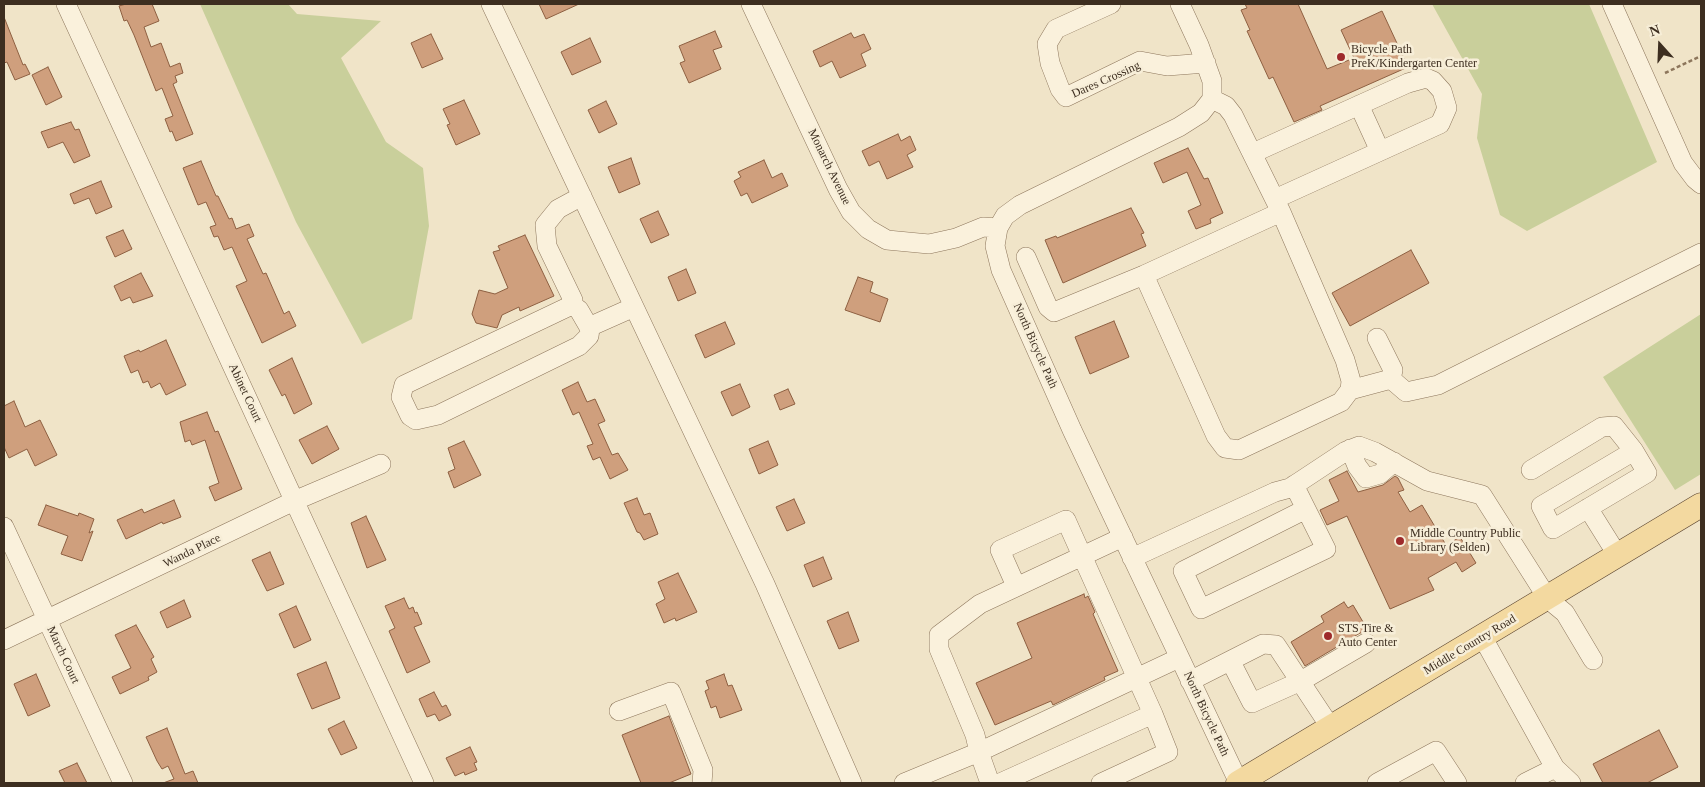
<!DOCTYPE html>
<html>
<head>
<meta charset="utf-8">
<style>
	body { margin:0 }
	#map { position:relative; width:1705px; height:787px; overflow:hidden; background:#f0e4c8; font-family:"Times New Roman",serif }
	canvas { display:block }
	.frame { position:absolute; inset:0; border:5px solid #3d2e20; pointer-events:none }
	.north { position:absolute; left:1635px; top:20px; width:50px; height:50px; -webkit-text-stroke:4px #f7eed8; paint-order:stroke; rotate:340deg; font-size:14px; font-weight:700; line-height:20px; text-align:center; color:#3d2e20 }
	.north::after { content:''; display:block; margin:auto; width:18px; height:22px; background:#3d2e20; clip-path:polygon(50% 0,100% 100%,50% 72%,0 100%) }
</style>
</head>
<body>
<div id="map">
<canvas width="1705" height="787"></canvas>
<div class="frame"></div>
<div class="north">N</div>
</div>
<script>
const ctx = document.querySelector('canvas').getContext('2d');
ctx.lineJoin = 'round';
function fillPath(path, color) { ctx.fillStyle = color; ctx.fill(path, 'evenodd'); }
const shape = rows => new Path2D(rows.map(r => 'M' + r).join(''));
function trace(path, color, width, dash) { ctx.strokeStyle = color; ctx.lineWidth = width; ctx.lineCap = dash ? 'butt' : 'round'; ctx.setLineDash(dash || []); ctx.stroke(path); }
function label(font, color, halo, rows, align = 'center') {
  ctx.font = font + ' "Times New Roman",serif'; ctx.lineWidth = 5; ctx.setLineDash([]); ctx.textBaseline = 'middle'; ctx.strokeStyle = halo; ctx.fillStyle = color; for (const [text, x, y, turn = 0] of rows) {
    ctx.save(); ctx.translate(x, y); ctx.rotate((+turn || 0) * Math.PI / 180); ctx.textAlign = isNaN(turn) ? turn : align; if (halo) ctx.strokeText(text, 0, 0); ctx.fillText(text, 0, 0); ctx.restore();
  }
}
fillPath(shape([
	[200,4,288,4,297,14,381,21,341,58,386,142,423,168,429,226,412,319,362,344,296,222],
	[1432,4,1589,4,1657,162,1527,231,1500,215,1477,138,1482,94],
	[1701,314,1701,474,1675,490,1603,377]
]), '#c9cf9b');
const building = shape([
	[126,4,152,4,159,21,144,27,151,47,161,43,170,67,180,63,183,73,175,76,177,82,173,84,193,134,176,141,172,131,170,132,165,119,173,116,162,88,156,91,134,35,127,20,124,21,119,6,126,4],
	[539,4,579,4,546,19,539,4],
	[1245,4,1298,4,1327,69,1354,58,1341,30,1382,11,1408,67,1320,106,1322,110,1294,122,1273,77,1269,79,1247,31,1250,30,1241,10,1247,8,1245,4],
	[4,17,23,65,25,64,30,74,15,80,7,62,4,63,4,17],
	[715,31,722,47,713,50,721,69,689,83,680,63,685,61,679,46,715,31],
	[851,33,854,38,864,34,871,49,861,54,866,66,840,78,832,61,820,67,813,51,851,33],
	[431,34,443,59,422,68,411,43,431,34],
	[590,38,601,62,572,75,561,52,590,38],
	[48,67,62,97,46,105,32,75,48,67],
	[464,100,480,134,456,145,447,125,450,124,443,109,464,100],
	[606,101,617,124,599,133,588,110,606,101],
	[71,122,75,130,79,129,90,156,74,163,63,142,48,148,41,132,71,122],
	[898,134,901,141,910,136,916,150,907,155,913,167,887,179,879,161,869,166,862,151,898,134],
	[1188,148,1204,179,1208,178,1223,213,1210,219,1211,223,1196,229,1188,211,1201,205,1187,172,1163,183,1154,163,1188,148],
	[631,158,640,184,619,193,608,167,631,158],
	[764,160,772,178,782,173,788,186,752,203,747,193,741,196,734,181,741,177,738,172,764,160],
	[201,161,216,196,218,196,229,219,232,218,236,229,249,224,254,236,247,239,263,274,266,273,284,314,289,311,296,326,262,343,236,286,247,281,232,247,224,250,218,236,214,237,210,227,216,225,206,202,198,205,183,168,201,161],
	[101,181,112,207,96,214,89,198,74,204,70,194,101,181],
	[1131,208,1144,233,1141,234,1146,246,1063,283,1045,240,1056,236,1057,238,1131,208],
	[658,211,669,235,651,243,640,219,658,211],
	[123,230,132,249,115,257,106,237,123,230],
	[525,235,554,296,520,311,519,307,502,315,497,328,476,323,472,314,479,290,495,294,508,288,493,252,500,250,498,246,525,235],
	[1411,250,1429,283,1350,326,1332,293,1411,250],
	[686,269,696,293,678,301,668,277,686,269],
	[141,273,153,296,133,303,130,297,121,301,114,286,141,273],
	[858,277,873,282,870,292,888,299,880,322,845,310,858,277],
	[1114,321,1129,357,1090,374,1075,337,1114,321],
	[725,322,735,344,705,358,695,335,725,322],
	[166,340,186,385,166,395,160,383,151,388,148,381,143,383,138,370,131,373,124,356,139,350,140,352,166,340],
	[292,358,312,404,294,414,285,394,282,396,269,370,292,358],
	[578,382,587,402,595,399,605,421,598,424,612,455,618,453,628,470,610,479,600,457,593,460,587,446,593,444,579,412,573,415,562,390,578,382],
	[740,384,750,407,732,416,721,392,740,384],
	[788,389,795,404,780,410,774,395,788,389],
	[14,401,25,427,40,420,57,455,35,466,27,449,9,458,4,447,4,406,14,401],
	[207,412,215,432,218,431,242,489,215,501,209,487,219,483,205,440,192,445,190,440,185,442,180,422,207,412],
	[327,426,339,449,312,464,299,440,327,426],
	[464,441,481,475,454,488,448,472,455,469,448,448,464,441],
	[768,441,778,465,759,474,749,449,768,441],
	[1347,471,1358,492,1383,485,1395,476,1398,478,1404,490,1398,492,1410,512,1422,505,1446,545,1460,537,1476,563,1462,572,1456,562,1428,578,1434,590,1390,609,1347,516,1327,525,1320,510,1339,501,1329,480,1347,471],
	[637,498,644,515,650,513,658,534,644,540,640,533,637,532,624,503,637,498],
	[794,499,805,523,787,531,776,507,794,499],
	[174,500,181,517,163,524,162,522,126,539,117,520,142,509,144,513,174,500],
	[46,505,78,516,79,513,94,519,89,533,93,531,82,561,61,554,68,536,38,525,46,505],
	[366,516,386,560,367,568,351,523,366,516],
	[270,552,284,584,267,591,252,560,270,552],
	[823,557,832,579,813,587,804,565,823,557],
	[678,573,697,612,676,621,675,618,664,623,656,604,665,599,658,582,678,573],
	[1084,594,1085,598,1088,596,1095,612,1093,614,1118,671,1104,677,1105,680,1053,705,1051,701,995,725,976,683,1032,658,1017,623,1084,594],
	[404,598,409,609,413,607,415,613,417,612,422,624,414,627,430,662,407,673,389,631,395,628,385,606,404,598],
	[184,600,191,617,167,628,160,612,184,600],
	[1344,602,1348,608,1353,605,1369,632,1360,633,1305,666,1291,642,1324,622,1321,616,1344,602],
	[296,606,311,640,294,648,279,614,296,606],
	[848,612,859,641,839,649,827,621,848,612],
	[136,625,154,657,151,659,157,672,148,677,149,680,120,694,112,677,131,668,115,635,136,625],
	[326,662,340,698,312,709,297,674,326,662],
	[36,674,50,706,28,716,14,684,36,674],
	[724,674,728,686,732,685,742,710,720,718,716,706,711,708,705,691,709,689,706,681,724,674],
	[434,692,442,707,446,705,451,715,439,721,435,714,427,717,419,699,434,692],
	[669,716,691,774,669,783,641,783,622,735,669,716],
	[344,721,357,748,341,755,328,729,344,721],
	[167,728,185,774,193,771,198,783,163,783,174,779,168,766,162,769,157,761,146,737,167,728],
	[1659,730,1678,767,1647,783,1603,783,1593,764,1659,730],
	[470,747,477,762,474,763,477,770,465,775,464,772,455,776,446,758,470,747],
	[77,763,87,783,65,783,59,771,77,763]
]);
fillPath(building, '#cf9f7d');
trace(building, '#8d5f41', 1);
const minor = shape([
	[66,4,424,783],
	[491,4,765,584,852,783],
	[751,4,838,189,851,212,868,229,887,240,929,244,956,238,983,227,998,228],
	[1111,4,1056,29,1047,44,1050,63,1060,89,1066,97,1140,61,1167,66,1206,63],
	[1180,4,1199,45,1212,81,1212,99,1201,113,1179,127,1020,205,1005,216,998,228,995,246,1001,270,1072,430,1239,783],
	[1612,4,1683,163,1695,179,1701,184],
	[1359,105,1380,151],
	[1253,153,1408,83,1426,78,1433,81,1442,91,1447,108,1440,124,1275,199],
	[1026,257,1048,307,1054,312,1144,275,1281,212,1233,115,1226,106,1212,99],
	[1144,275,1216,436,1225,448,1239,450,1341,402,1350,390,1351,381,1345,360,1281,212],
	[572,305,579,310,590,329,589,336,579,346,438,415,416,420,410,416,401,397,404,385,572,305,573,300,547,246,545,225,558,209,582,196],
	[589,327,634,307],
	[1377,338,1393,370,1391,379],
	[1350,390,1391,379,1406,392,1438,385,1701,253],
	[1350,449,1357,466,1366,478,1380,474,1394,462],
	[1634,451,1647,473,1553,529,1541,506,1634,451],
	[1531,470,1602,427,1614,426,1634,451],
	[1294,485,1326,549,1201,609,1183,571,1306,509],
	[1588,508,1618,556],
	[4,527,123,783],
	[1123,537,980,604,939,635,939,649,975,735,979,752,1179,658],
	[1132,558,1275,492,1290,488,1346,451,1359,446,1375,452,1427,481,1482,495,1548,599,1565,613,1593,660],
	[1016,586,1000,550,1066,520,1153,714],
	[1483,638,1555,768,1571,783],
	[4,640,294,501,381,464],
	[1231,662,1252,703,1301,681,1366,643],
	[1190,681,1263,644,1276,645,1331,728],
	[619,711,671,692,703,770,702,783],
	[904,783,979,752,990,783],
	[1000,783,1153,714,1168,752,1101,783],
	[1377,783,1436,751,1457,783],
	[1525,783,1555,768]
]);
const major = shape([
	[1238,783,1701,505]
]);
trace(minor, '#8d765c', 20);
trace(major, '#5b4430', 25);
trace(shape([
	[1665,73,1701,56]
]), '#8d765c', 2.5, [4, 2.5]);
trace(minor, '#faf1dc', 19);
trace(major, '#f3d9a0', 24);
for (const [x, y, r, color] of [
	[1341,57,5,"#9e2a2b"],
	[1400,541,5,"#9e2a2b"],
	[1328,636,5,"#9e2a2b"]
]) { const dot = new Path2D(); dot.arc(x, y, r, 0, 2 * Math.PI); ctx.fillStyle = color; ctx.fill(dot); trace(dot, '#f7eed8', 2); }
label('12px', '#3d2e20', '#f7eed8', [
	["Bicycle Path",1351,50],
	["PreK/Kindergarten Center",1351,64],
	["Middle Country Public",1410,534],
	["Library (Selden)",1410,548],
	["STS Tire &",1338,629],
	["Auto Center",1338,643]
], 'left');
label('12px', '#3d2e20', '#f7eed8', [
	["Dares Crossing",1106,80,-24],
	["Monarch Avenue",829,167,64],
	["North Bicycle Path",1035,346,66],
	["Abinet Court",245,393,65],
	["Wanda Place",192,551,-26],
	["Middle Country Road",1470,645,-31],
	["March Court",63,655,65],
	["North Bicycle Path",1206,714,65]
]);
</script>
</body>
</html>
